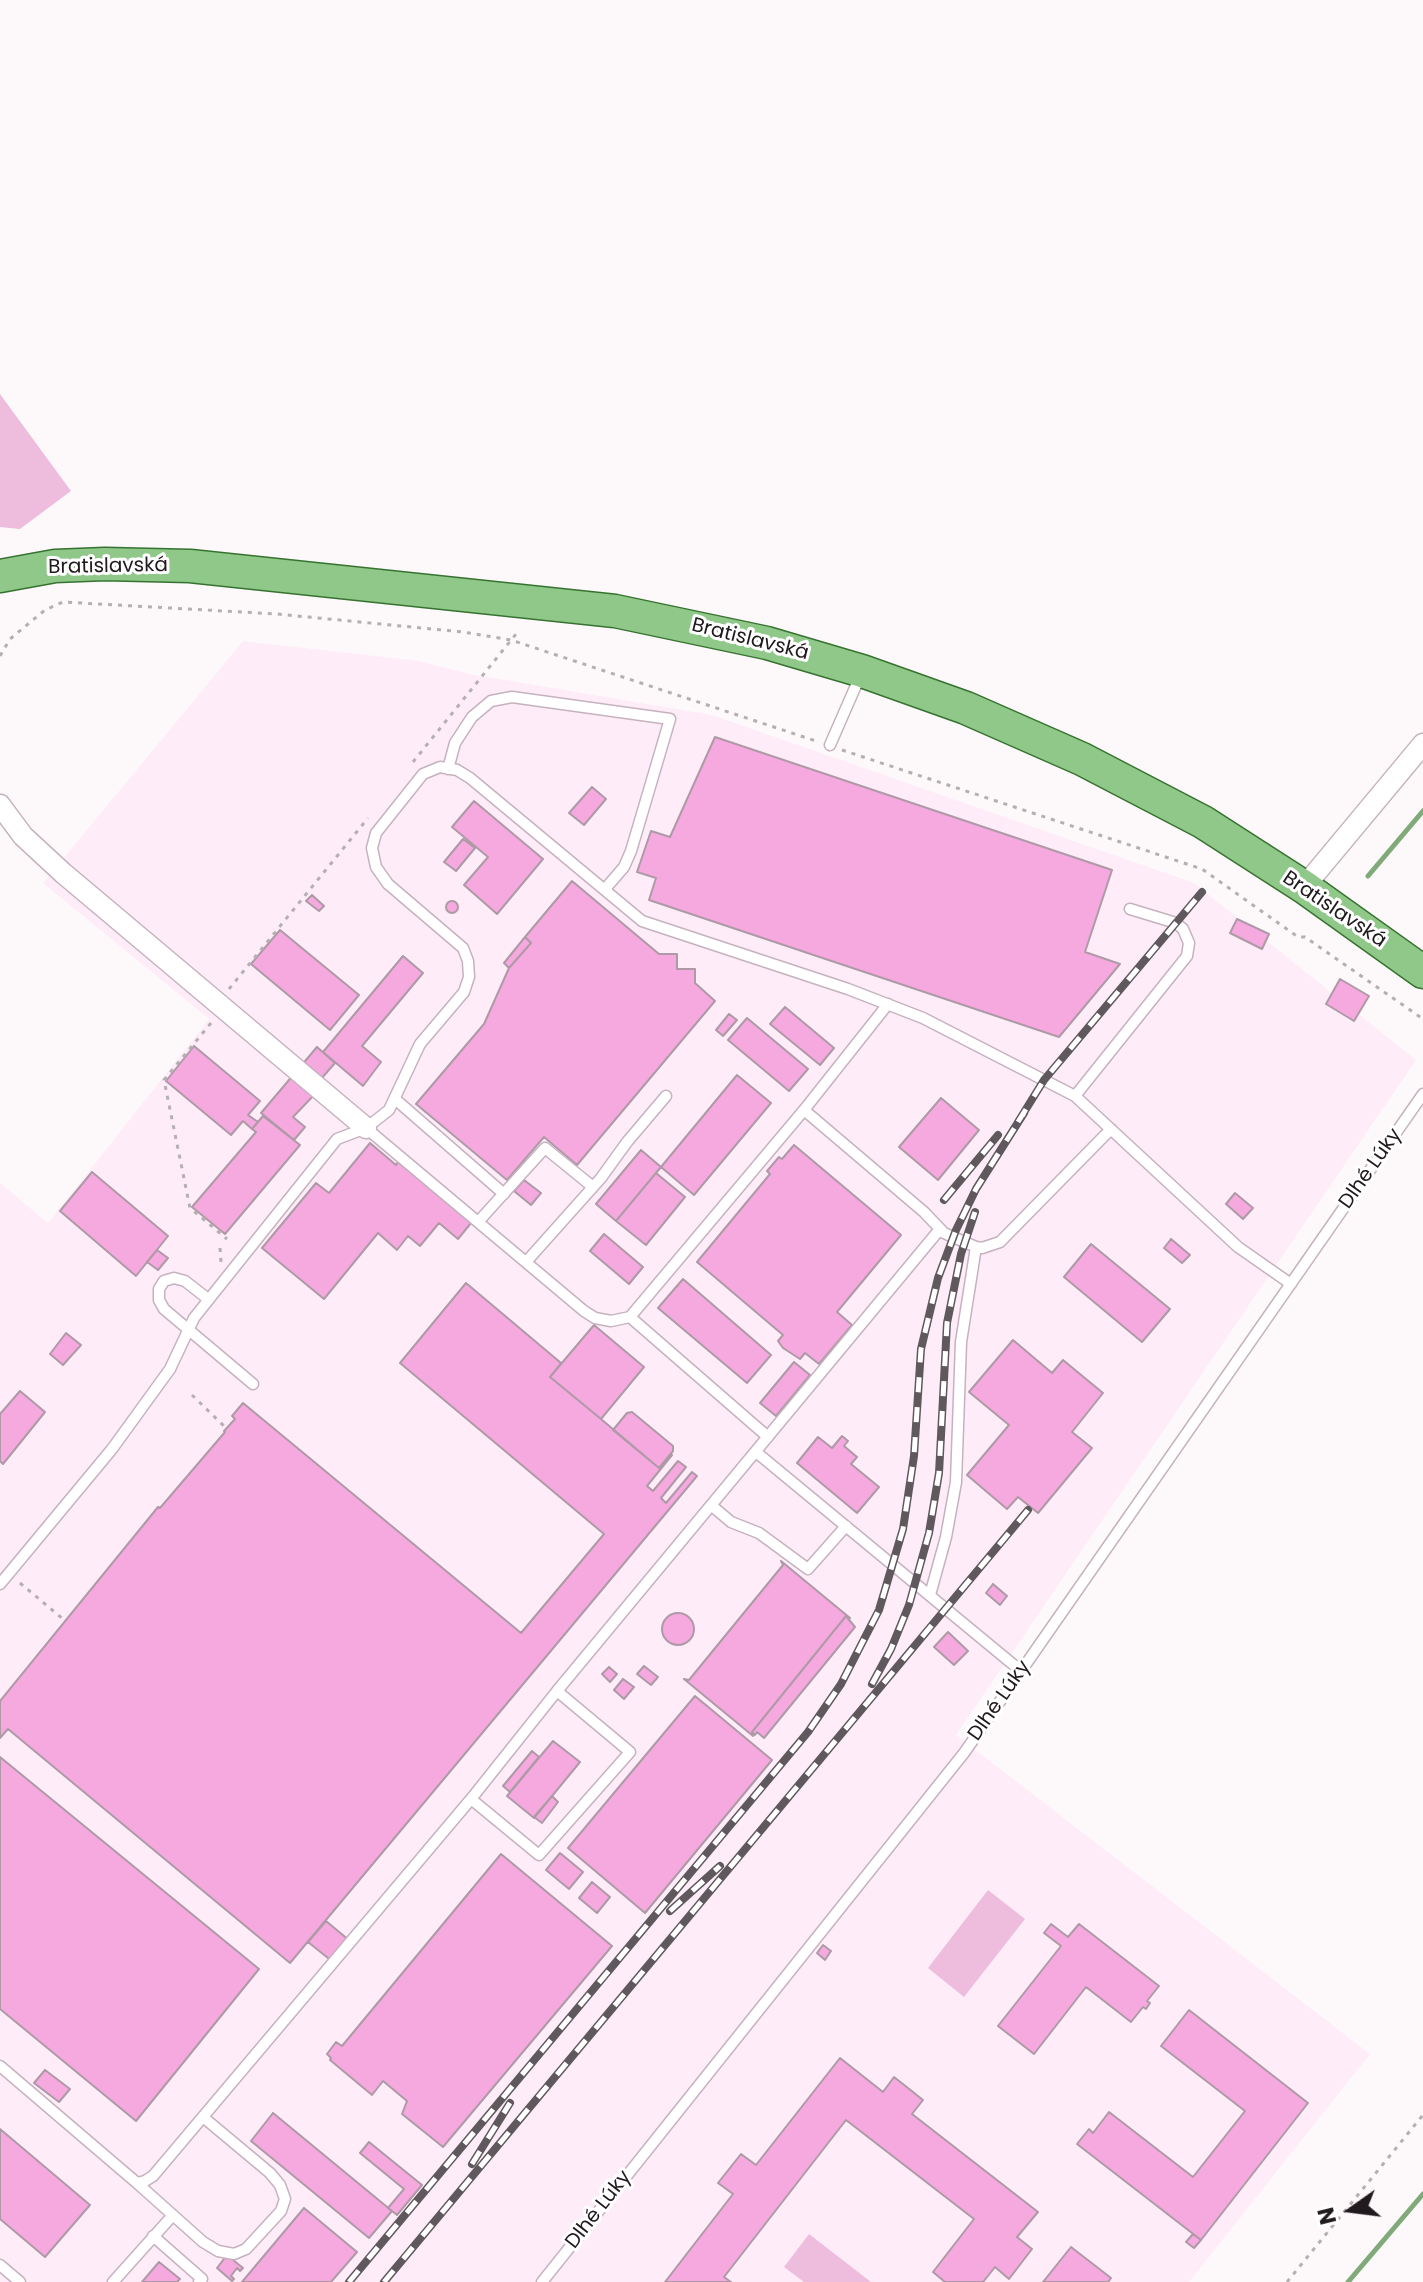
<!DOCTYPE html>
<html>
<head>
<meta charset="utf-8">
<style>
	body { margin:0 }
	#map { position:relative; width:1423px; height:2282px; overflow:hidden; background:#fdf9fb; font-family:Poppins,sans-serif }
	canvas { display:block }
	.north { position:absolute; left:1311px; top:2170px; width:80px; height:80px; -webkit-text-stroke:6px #fff; paint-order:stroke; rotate:256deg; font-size:22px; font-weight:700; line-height:32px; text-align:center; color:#20191d }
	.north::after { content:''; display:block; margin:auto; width:28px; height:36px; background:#20191d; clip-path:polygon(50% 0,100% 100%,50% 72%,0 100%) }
</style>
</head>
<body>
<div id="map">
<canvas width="1423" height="2282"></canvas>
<div class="north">N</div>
</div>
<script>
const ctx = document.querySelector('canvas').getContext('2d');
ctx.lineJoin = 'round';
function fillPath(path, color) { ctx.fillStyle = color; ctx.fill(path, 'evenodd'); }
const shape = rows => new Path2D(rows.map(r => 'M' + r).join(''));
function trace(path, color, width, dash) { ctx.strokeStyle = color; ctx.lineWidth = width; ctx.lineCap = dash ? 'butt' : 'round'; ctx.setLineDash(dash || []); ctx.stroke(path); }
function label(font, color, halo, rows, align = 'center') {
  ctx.font = font + ' Poppins,sans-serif'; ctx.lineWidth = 6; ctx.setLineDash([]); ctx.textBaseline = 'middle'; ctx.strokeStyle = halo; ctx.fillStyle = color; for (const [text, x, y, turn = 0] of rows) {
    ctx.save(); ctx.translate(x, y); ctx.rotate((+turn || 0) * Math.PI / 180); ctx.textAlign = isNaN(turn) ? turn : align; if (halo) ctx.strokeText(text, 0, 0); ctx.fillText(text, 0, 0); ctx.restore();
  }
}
fillPath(shape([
	[243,641,419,661,470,674,712,715,1194,883,1416,1060,956,1735,1370,2054,1189,2282,0,2282,0,1183,48,1223,209,1019,43,883]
]), '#feedf8');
fillPath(shape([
	[0,394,71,491,20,529,0,527],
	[988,1890,1025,1919,964,1997,928,1968],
	[809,2234,871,2282,804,2282,784,2267]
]), '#eebdde');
trace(shape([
	[1368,876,1423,811],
	[1348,2282,1423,2194]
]), '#81aa7b', 5);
const building = shape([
	[715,737,1112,870,1085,952,1120,964,1059,1037,649,900,656,878,637,872,651,831,670,837,715,737],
	[592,787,606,799,584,825,569,813,592,787],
	[474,801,543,859,497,914,464,885,488,857,452,827,474,801],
	[463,839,475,848,456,871,444,862,463,839],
	[572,881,659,954,677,954,677,969,695,969,695,983,715,1001,577,1165,544,1137,507,1180,416,1104,484,1024,509,968,531,943,525,937,572,881],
	[312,895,324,906,319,911,306,901,312,895],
	'446 907a6 6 0 1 1 12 0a6 6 0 1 1-12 0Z',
	[1237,919,1269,934,1262,949,1230,933,1237,919],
	[280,930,359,995,330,1030,251,964,280,930],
	[525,937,531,943,509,968,504,963,525,937],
	[403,956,423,973,362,1046,381,1062,363,1086,323,1052,403,956],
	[1340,979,1369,996,1354,1021,1326,1004,1340,979],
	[785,1007,834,1048,820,1065,770,1024,785,1007],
	[729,1014,737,1020,723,1036,716,1030,729,1014],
	[747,1018,808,1069,789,1091,728,1040,747,1018],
	[194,1046,260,1101,248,1115,258,1122,252,1129,243,1121,231,1135,166,1081,194,1046],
	[317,1047,335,1063,321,1079,316,1093,293,1117,305,1127,294,1140,261,1113,317,1047],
	[737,1075,771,1103,694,1195,661,1167,737,1075],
	[941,1098,979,1130,938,1180,899,1147,941,1098],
	[263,1116,300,1145,225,1234,192,1207,256,1132,252,1129,263,1116],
	[370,1143,396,1165,398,1162,471,1223,458,1239,439,1223,420,1246,408,1236,397,1250,378,1233,324,1299,262,1248,316,1183,329,1193,370,1143],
	[794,1145,901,1235,837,1312,852,1325,819,1364,805,1353,800,1359,783,1348,778,1341,783,1335,697,1262,770,1174,767,1171,779,1157,782,1159,794,1145],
	[641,1150,661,1167,616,1221,596,1204,641,1150],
	[92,1172,168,1236,136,1276,60,1211,92,1172],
	[656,1173,685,1197,646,1245,616,1221,656,1173],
	[524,1180,541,1193,531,1205,514,1191,524,1180],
	[1235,1193,1253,1208,1243,1219,1226,1204,1235,1193],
	[604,1234,643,1267,629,1284,590,1251,604,1234],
	[1171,1239,1190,1255,1182,1263,1164,1248,1171,1239],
	[1091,1244,1170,1309,1142,1342,1064,1277,1091,1244],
	[157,1250,168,1258,158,1270,147,1262,157,1250],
	[683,1279,771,1355,747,1383,658,1308,683,1279],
	[466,1283,561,1363,550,1377,601,1419,659,1468,671,1454,672,1455,647,1486,653,1491,678,1461,686,1467,661,1498,666,1503,692,1472,697,1476,290,1963,8,1729,0,1738,0,1701,158,1507,160,1508,225,1432,224,1431,235,1419,232,1416,243,1403,521,1633,604,1534,400,1363,466,1283],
	[594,1325,644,1367,601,1419,550,1377,594,1325],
	[66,1333,81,1345,63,1365,50,1354,66,1333],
	[1013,1340,1052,1373,1063,1360,1103,1393,1072,1432,1092,1448,1038,1513,1018,1497,1007,1509,967,1475,1009,1425,969,1392,1013,1340],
	[794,1362,810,1375,776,1416,760,1403,794,1362],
	[20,1391,45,1412,3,1464,0,1461,0,1414,20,1391],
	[632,1412,673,1446,673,1451,659,1468,613,1430,627,1413,632,1412],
	[842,1436,848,1441,844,1446,857,1457,851,1464,879,1487,857,1513,797,1463,818,1437,832,1448,842,1436],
	[781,1561,850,1618,846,1616,752,1732,753,1736,684,1679,689,1680,783,1565,781,1561],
	[993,1584,1007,1596,1000,1605,986,1593,993,1584],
	'662 1629a16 16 0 1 1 32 0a16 16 0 1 1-32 0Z',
	[846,1616,855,1627,764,1738,757,1732,755,1735,752,1732,846,1616],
	[948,1632,968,1651,954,1665,934,1647,948,1632],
	[644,1666,658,1677,651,1685,637,1674,644,1666],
	[609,1667,617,1674,610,1682,602,1674,609,1667],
	[623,1679,634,1687,624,1699,614,1690,623,1679],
	[695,1696,772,1760,645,1913,568,1848,695,1696],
	[553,1741,580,1762,534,1818,507,1796,553,1741],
	[532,1751,539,1757,510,1792,503,1786,532,1751],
	[0,1757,259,1969,136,2121,0,2009,0,1757],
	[552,1796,558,1802,542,1823,534,1817,552,1796],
	[560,1853,583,1872,569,1889,546,1870,560,1853],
	[501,1854,612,1946,443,2147,402,2114,407,2101,383,2081,372,2095,330,2060,331,2058,327,2054,336,2042,342,2046,501,1854],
	[592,1882,610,1897,597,1913,579,1898,592,1882],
	[326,1921,350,1941,333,1962,308,1942,326,1921],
	[1051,1924,1068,1937,1079,1924,1159,1986,1147,2001,1150,2003,1146,2009,1143,2007,1131,2022,1086,1987,1034,2054,998,2026,1061,1946,1044,1933,1051,1924],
	[823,1945,831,1951,825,1960,817,1953,823,1945],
	[1189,2010,1308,2103,1201,2240,1077,2144,1089,2129,1093,2133,1109,2112,1193,2177,1245,2111,1161,2046,1189,2010],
	[840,2058,883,2092,894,2077,908,2088,923,2100,912,2114,1038,2212,1017,2237,1032,2249,1009,2279,995,2267,983,2282,945,2282,933,2272,974,2219,846,2120,724,2277,731,2282,665,2282,733,2194,718,2183,741,2154,756,2165,840,2058],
	[45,2070,70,2089,59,2102,34,2083,45,2070],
	[273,2113,392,2211,369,2238,251,2141,273,2113],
	[0,2129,90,2205,45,2257,0,2219,0,2129],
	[369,2142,422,2185,397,2215,388,2208,404,2189,360,2153,369,2142],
	[304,2208,357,2252,331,2282,242,2282,304,2208],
	[1193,2234,1201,2240,1194,2248,1186,2242,1193,2234],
	[1071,2247,1111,2278,1108,2282,1043,2282,1071,2247],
	[227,2255,243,2268,240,2271,237,2268,231,2276,234,2279,232,2281,217,2268,227,2255],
	[159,2262,180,2279,177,2282,142,2282,159,2262]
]);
fillPath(building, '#f6a9de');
trace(building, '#ae9aa7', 2);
const service = shape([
	[830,745,861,674],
	[448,769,455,743,472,717,491,701,512,697,670,719,631,851,624,867,605,889],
	[888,1004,804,1110,924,1212,944,1233,976,1247,982,1248,1000,1242,1111,1129],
	[1075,1096,1187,956,1189,943,1183,929,1176,923,1130,909],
	[395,1099,504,1194],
	[366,1128,584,1311,595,1318,611,1321,630,1317],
	[478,1222,545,1148,593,1187],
	[526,1262,601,1178,627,1142,666,1096],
	[208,1299,185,1281,174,1278,164,1281,159,1289,159,1300,164,1309,253,1384],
	[768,1437,630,1317,804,1110],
	[756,1452,1021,1671],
	[711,1505,731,1522,759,1533,808,1569,846,1526],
	[0,1584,112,1449,170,1369,194,1318,337,1139,366,1128,389,1110,420,1044,464,992,469,977,468,961,463,948,388,884,376,867,372,848,376,833,423,774,440,767,457,770,470,778,642,921,848,989,923,1018,1075,1096,1238,1247,1291,1284],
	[930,1595,946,1537,956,1482,961,1342,976,1247],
	[557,1691,940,1229],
	[0,2066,137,2183,145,2181,153,2176,471,1799,557,1691,630,1752,539,1855,471,1799],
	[137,2183,203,2242,218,2251,234,2254,246,2249,281,2211,285,2199,280,2185,270,2173,203,2117],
	[153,2236,202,2279,199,2282],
	[0,2265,20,2282],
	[113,2282,173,2215],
	[542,2282,964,1753,1423,1094]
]);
const minor = shape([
	[0,805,23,836,63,873,366,1128],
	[1304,887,1423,744]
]);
const primary = shape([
	[0,576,55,566,105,564,190,566,615,611,767,643,862,671,966,708,1082,759,1203,822,1304,887,1423,972]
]);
trace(service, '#c6b2bf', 13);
trace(minor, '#c6b2bf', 23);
trace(primary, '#377330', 35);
trace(shape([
	[0,656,10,639,45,610,63,602,277,614,463,632,511,640,816,741],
	[842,750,1202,869,1298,937,1305,937,1423,1019],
	[413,762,516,634],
	[229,989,368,818],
	[211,1023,164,1080,190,1208,227,1239],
	[220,1248,221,1262],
	[192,1395,225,1427],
	[20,1583,63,1619],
	[1287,2282,1423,2115]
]), '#b4afb1', 3, [4, 6]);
trace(service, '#fff', 10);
trace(minor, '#fff', 20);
trace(primary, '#8fc889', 32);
const rail = shape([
	[1018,1122,1044,1080,1202,892],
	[944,1200,998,1135],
	[872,1684,891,1649,909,1605,929,1533,939,1473,947,1323,961,1254,975,1212],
	[670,1911,720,1866],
	[472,2164,510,2103],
	[349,2282,808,1732,841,1684,879,1610,903,1529,914,1456,921,1349,938,1278,956,1230,976,1189,1024,1113],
	[384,2282,1028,1510]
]);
trace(rail, '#5f595d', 8);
trace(rail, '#fff', 5, [15]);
label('20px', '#20191d', '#fff', [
	["Bratislavská",108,567,-1],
	["Bratislavská",750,640,14],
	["Bratislavská",1334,910,34],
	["Dlhé Lúky",1371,1169,-55],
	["Dlhé Lúky",1000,1701,-55],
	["Dlhé Lúky",599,2210,-52]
]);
</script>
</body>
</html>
